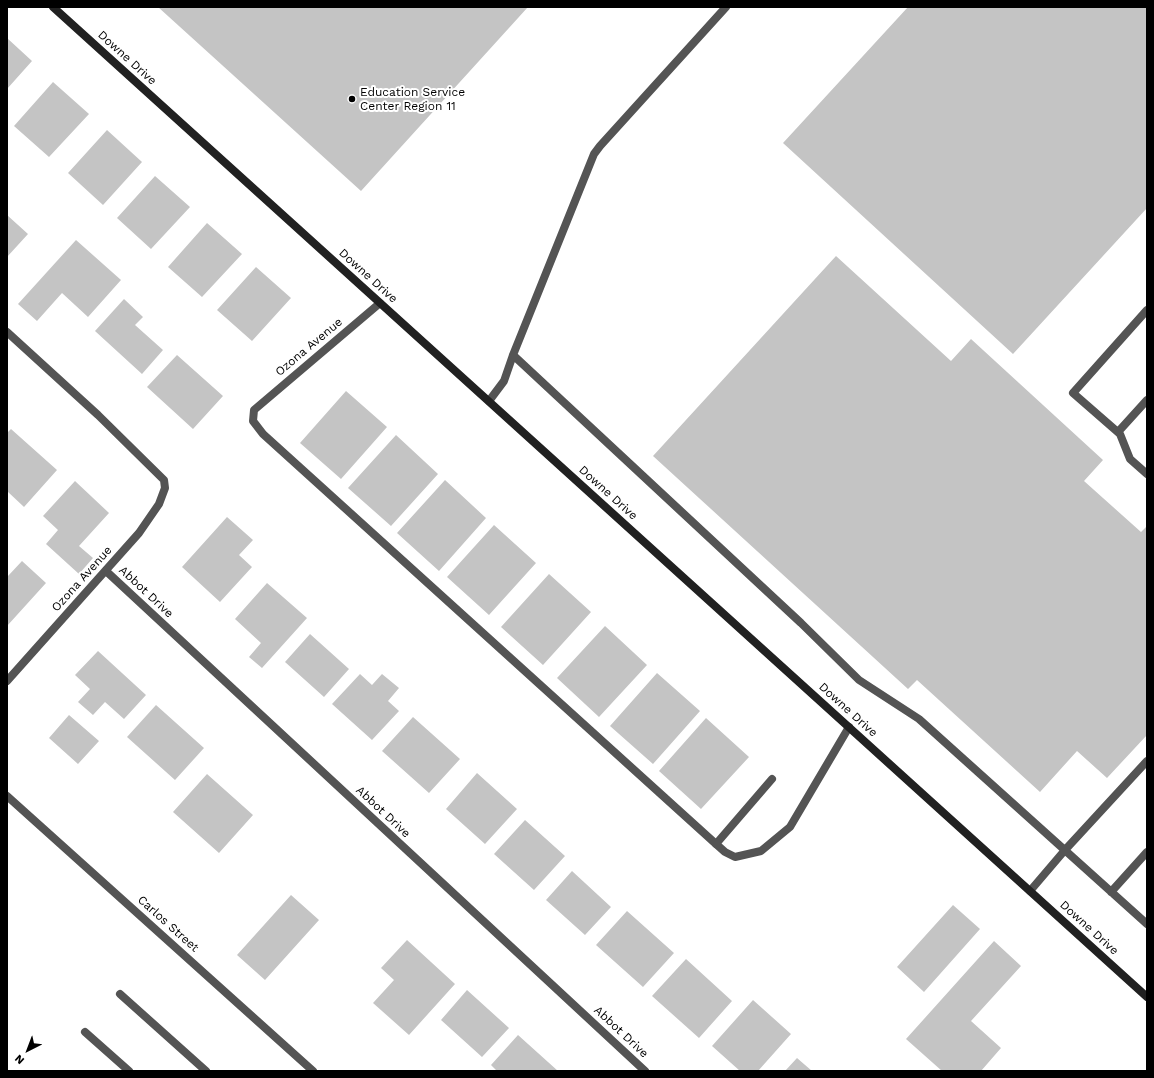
<!DOCTYPE html>
<html>
<head>
<meta charset="utf-8">
<style>
	body { margin:0 }
	#map { position:relative; width:1154px; height:1078px; overflow:hidden; background:#fff; font-family:"Work Sans",sans-serif }
	canvas { display:block }
	.frame { position:absolute; inset:0; border:8px solid #000; pointer-events:none }
	.north { position:absolute; left:8px; top:1030px; width:40px; height:40px; -webkit-text-stroke:3px #fff; paint-order:stroke; rotate:222deg; font-size:11px; font-weight:700; line-height:16px; text-align:center; color:#000 }
	.north::after { content:''; display:block; margin:auto; width:14px; height:18px; background:#000; clip-path:polygon(50% 0,100% 100%,50% 72%,0 100%) }
</style>
</head>
<body>
<div id="map">
<canvas width="1154" height="1078"></canvas>
<div class="frame"></div>
<div class="north">N</div>
</div>
<script>
const ctx = document.querySelector('canvas').getContext('2d');
ctx.lineJoin = 'round';
function fillPath(path, color) { ctx.fillStyle = color; ctx.fill(path, 'evenodd'); }
const shape = rows => new Path2D(rows.map(r => 'M' + r).join(''));
function trace(path, color, width, dash) { ctx.strokeStyle = color; ctx.lineWidth = width; ctx.lineCap = dash ? 'butt' : 'round'; ctx.setLineDash(dash || []); ctx.stroke(path); }
function label(font, color, halo, rows, align = 'center') {
  ctx.font = font + ' "Work Sans",sans-serif'; ctx.lineWidth = 4; ctx.setLineDash([]); ctx.textBaseline = 'middle'; ctx.strokeStyle = halo; ctx.fillStyle = color; for (const [text, x, y, turn = 0] of rows) {
    ctx.save(); ctx.translate(x, y); ctx.rotate((+turn || 0) * Math.PI / 180); ctx.textAlign = isNaN(turn) ? turn : align; if (halo) ctx.strokeText(text, 0, 0); ctx.fillText(text, 0, 0); ctx.restore();
  }
}
fillPath(shape([
	[158,7,528,7,361,191],
	[908,7,1147,7,1147,208,1013,354,783,143],
	[7,38,32,61,7,89],
	[53,82,89,114,49,157,14,126],
	[107,130,142,162,103,205,68,173],
	[155,176,190,207,151,249,117,218],
	[7,215,28,234,7,257],
	[207,223,242,254,202,297,168,267],
	[76,240,121,280,88,317,62,293,37,321,18,304],
	[836,256,951,361,971,339,1103,460,1084,481,1141,532,1147,526,1147,735,1107,778,1077,751,1040,792,917,680,908,689,653,456],
	[256,267,291,298,252,341,217,310],
	[124,299,143,317,135,325,163,350,142,374,95,331],
	[177,355,223,396,193,429,147,387],
	[346,391,387,427,341,479,300,443],
	[11,429,57,470,24,507,7,491,7,433],
	[396,435,438,474,391,526,348,488],
	[445,480,486,518,439,571,397,533],
	[75,481,109,513,79,546,93,558,79,574,46,544,58,530,43,516],
	[227,517,253,540,239,555,252,567,220,602,182,567],
	[494,525,536,563,489,615,447,577],
	[22,561,46,583,7,626,7,576,8,576],
	[549,574,591,612,543,665,501,627],
	[267,583,307,618,262,668,249,657,261,643,235,619],
	[605,626,647,665,599,717,557,678],
	[310,634,349,669,324,697,285,662],
	[98,651,146,695,124,719,105,702,93,715,78,702,90,689,75,675],
	[657,673,700,711,653,764,610,726],
	[360,674,372,685,382,674,399,688,388,701,399,711,372,740,332,704],
	[156,705,204,748,175,780,127,737],
	[69,715,99,741,78,764,49,738],
	[413,717,460,759,429,793,382,751],
	[706,718,749,757,701,809,659,771],
	[477,773,517,809,485,844,446,809],
	[207,774,253,815,219,853,173,812],
	[525,820,565,856,534,890,494,854],
	[572,871,611,907,585,935,546,900],
	[291,895,319,920,265,980,237,955],
	[953,905,980,929,924,992,897,967],
	[627,911,674,953,643,987,596,945],
	[407,940,455,984,409,1035,373,1003,394,980,381,968],
	[994,941,1021,966,971,1021,1001,1048,981,1071,942,1071,906,1039],
	[686,959,732,1001,699,1038,652,996],
	[467,990,509,1028,482,1057,441,1020],
	[753,1000,791,1034,758,1071,740,1071,712,1046],
	[518,1035,558,1071,497,1071,491,1065],
	[797,1058,812,1071,785,1071]
]), '#c4c4c4');
trace(shape([
	[1147,310,1073,393,1120,434,1130,459,1147,474],
	[513,355,801,623,859,680,919,719,1147,924],
	[489,401,504,381,513,355,594,154,600,146,726,7],
	[1118,432,1147,400],
	[716,844,772,779],
	[1030,891,1065,850,1147,761],
	[1111,892,1147,852],
	[120,994,206,1071],
	[85,1032,129,1071]
]), '#545454', 8);
trace(shape([
	[380,303,254,410,253,421,263,434,716,844,725,852,735,857,761,851,790,827,849,727],
	[7,332,98,415,164,480,165,488,159,504,139,533,7,681],
	[106,571,645,1071],
	[7,796,313,1071]
]), '#545454', 8);
trace(shape([
	[53,7,1147,997]
]), '#212121', 8);
for (const [x, y, r, color] of [
	[352,99,4,"#000"]
]) { const dot = new Path2D(); dot.arc(x, y, r, 0, 2 * Math.PI); ctx.fillStyle = color; ctx.fill(dot); trace(dot, '#fff', 1.5); }
label('12px', '#000', '#fff', [
	["Downe Drive",127,58,42],
	["Downe Drive",368,276,42],
	["Ozona Avenue",309,347,-40],
	["Downe Drive",608,493,42],
	["Ozona Avenue",82,579,-48],
	["Abbot Drive",146,592,43],
	["Downe Drive",848,710,42],
	["Abbot Drive",383,812,43],
	["Carlos Street",168,924,42],
	["Downe Drive",1089,928,42],
	["Abbot Drive",621,1032,43]
]);
label('12px', '#000', '#fff', [
	["Education Service",360,92],
	["Center Region 11",360,106]
], 'left');
</script>
</body>
</html>
